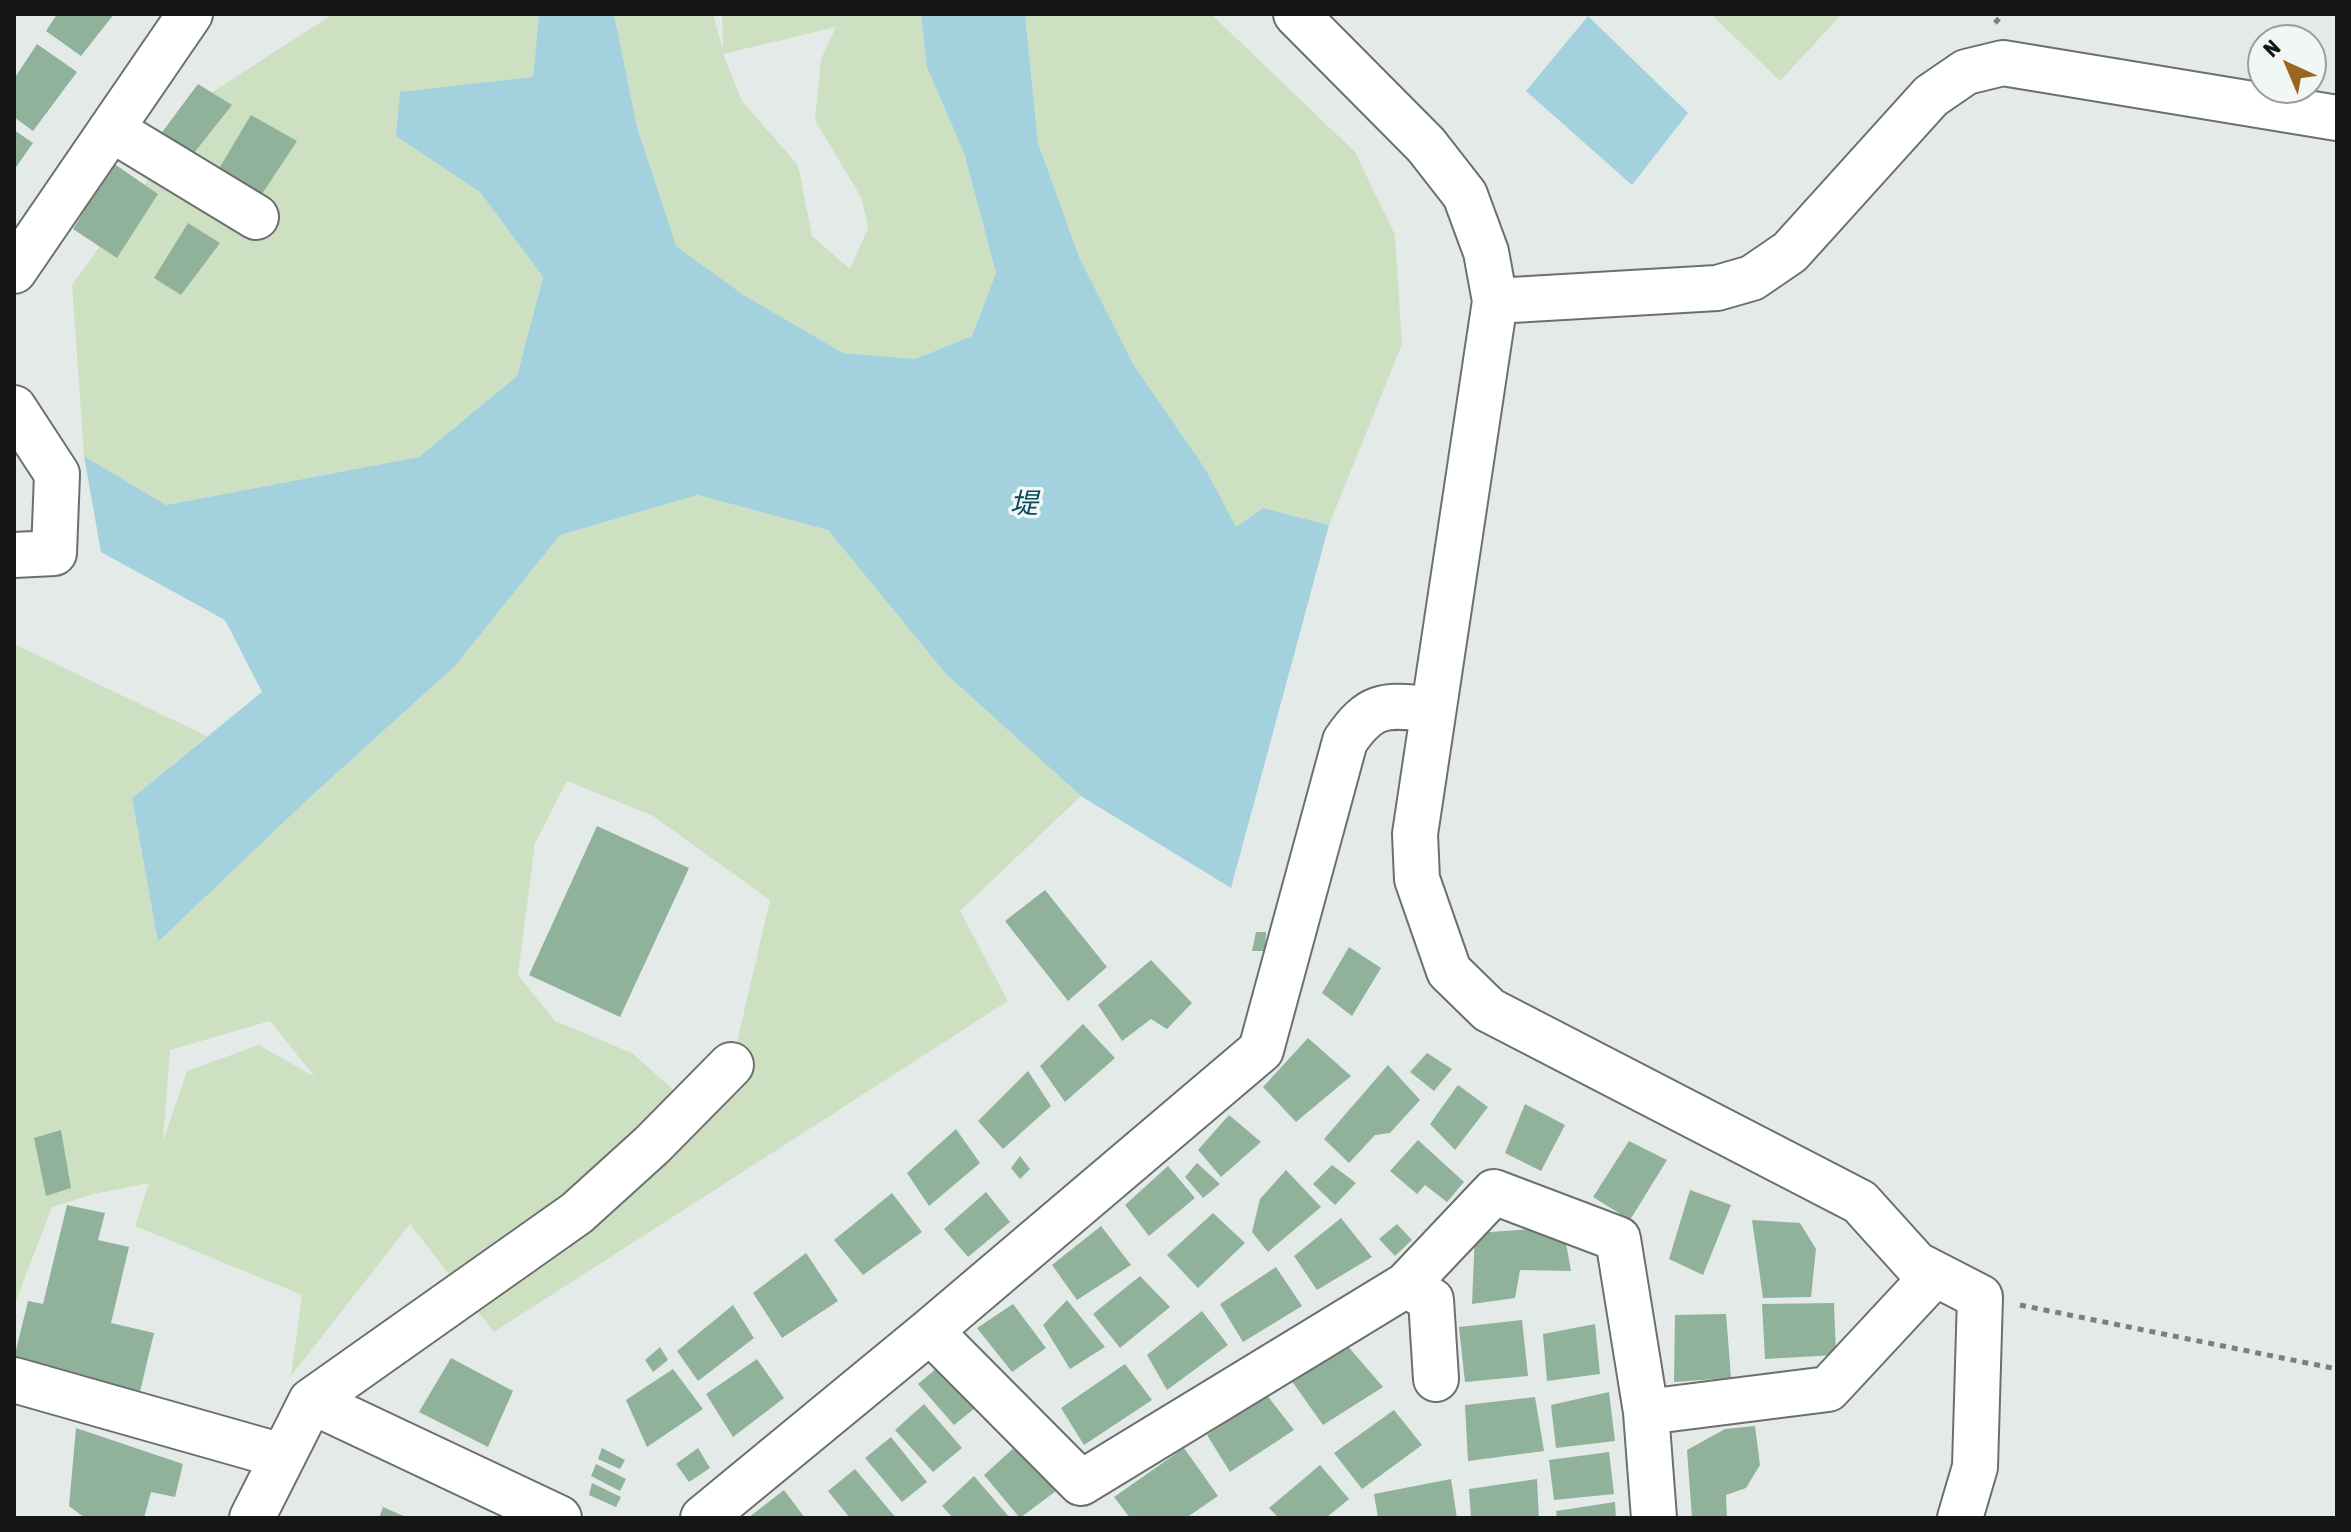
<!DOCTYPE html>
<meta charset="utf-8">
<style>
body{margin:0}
#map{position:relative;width:2351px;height:1532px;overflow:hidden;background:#e4eae8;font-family:"Asap Condensed",sans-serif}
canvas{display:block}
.frame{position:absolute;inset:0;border:16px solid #151716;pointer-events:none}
.north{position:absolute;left:2247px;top:24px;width:80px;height:80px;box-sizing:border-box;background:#f1f7f5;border:2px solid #999d9c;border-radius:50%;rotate:316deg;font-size:22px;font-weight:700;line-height:32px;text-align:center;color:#151716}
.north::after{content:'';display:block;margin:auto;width:28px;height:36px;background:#9b661e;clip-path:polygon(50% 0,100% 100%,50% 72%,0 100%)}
</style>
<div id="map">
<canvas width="2351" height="1532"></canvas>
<div class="frame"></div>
<div class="north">N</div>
</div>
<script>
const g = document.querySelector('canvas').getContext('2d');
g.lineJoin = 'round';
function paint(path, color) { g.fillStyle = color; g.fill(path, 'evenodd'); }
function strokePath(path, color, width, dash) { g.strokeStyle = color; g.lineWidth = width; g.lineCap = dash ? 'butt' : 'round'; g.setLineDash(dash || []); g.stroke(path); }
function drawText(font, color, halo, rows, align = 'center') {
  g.font = font + ' "Asap Condensed","Noto Sans JP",sans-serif'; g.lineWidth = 7; g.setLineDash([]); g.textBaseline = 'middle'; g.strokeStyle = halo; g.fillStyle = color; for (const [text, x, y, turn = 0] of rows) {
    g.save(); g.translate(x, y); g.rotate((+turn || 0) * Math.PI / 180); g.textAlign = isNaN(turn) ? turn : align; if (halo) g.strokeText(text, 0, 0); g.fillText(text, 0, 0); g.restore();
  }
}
paint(new Path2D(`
 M333 14H539L533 77 396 136 480 192 543 277 517 376 419 457 166 505 84 456 72 285 211 93Z
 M614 14H713L723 50 722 14H921L927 67 964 153 996 273 972 336 915 359 843 353 742 294 675 246 637 127ZM836 27 821 59 815 120 862 199 868 228 850 269 812 236 798 165 742 101 723 54Z
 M1025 14H1211L1355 152 1395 235 1402 344 1329 525 1263 508 1236 528 1206 470 1133 364 1079 257 1038 143Z
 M1711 14H1842L1780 81Z
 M698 495 828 530 946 674 1081 796 960 911 1008 1001 494 1332 410 1224 291 1376 302 1295 135 1226 149 1183 94 1194 52 1207 14 1306V644L207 736 132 798 158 942 307 800 456 665 560 535ZM567 781 653 816 770 900 737 1042 676 1092 632 1053 555 1021 518 975 535 843ZM270 1021 315 1077 259 1045 187 1071 163 1141 170 1050Z`), '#cde0c2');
paint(new Path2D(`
 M539 14H614L637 127 676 246 742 294 843 353 915 359 972 336 996 273 964 153 927 67 921 14H1025L1038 143 1079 257 1133 364 1206 470 1236 527 1263 508 1329 525 1231 888 1081 796 946 674 828 530 698 495 560 535 456 665 307 800 158 942 132 798 262 692 225 620 101 552 84 456 166 505 419 457 517 376 543 277 480 192 396 136 400 92 533 77Z
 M1588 16 1688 113 1632 185 1526 91Z`), '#a3d1de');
paint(new Path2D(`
 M57 14H114L81 56 46 31Z
 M37 44 77 72 33 131 14 117V79Z
 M198 84 232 105 186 163 154 143Z
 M251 115 297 141 260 197 217 172Z
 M14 130 33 143 14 170Z
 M113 163 158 194 117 258 73 229Z
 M188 223 220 243 181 295 154 278Z
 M597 826 689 868 620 1017 529 975Z
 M1045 890 1107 967 1068 1001 1005 921Z
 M1256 932H1266L1265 951H1252Z
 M1349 947 1381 968 1352 1016 1322 993Z
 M1151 960 1192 1003 1167 1029 1151 1019 1122 1041 1098 1005Z
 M1083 1024 1115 1058 1065 1102 1040 1066Z
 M1308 1038 1351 1076 1296 1122 1263 1087Z
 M1427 1053 1452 1069 1434 1091 1410 1072Z
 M1388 1065 1420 1100 1390 1133 1375 1135 1349 1163 1324 1139Z
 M1028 1071 1051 1106 1003 1149 978 1121Z
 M1458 1085 1488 1107 1455 1150 1430 1124Z
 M1525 1104 1565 1125 1541 1171 1505 1153Z
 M1229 1115 1261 1142 1221 1177 1198 1150Z
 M956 1129 980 1163 929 1206 907 1173Z
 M61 1130 71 1188 46 1196 34 1138Z
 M1418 1140 1464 1182 1447 1202 1425 1185 1417 1194 1390 1171Z
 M1629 1141 1667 1160 1630 1220 1593 1197Z
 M1020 1156 1030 1169 1020 1179 1011 1168Z
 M1197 1163 1220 1184 1203 1198 1185 1177Z
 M1332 1165 1356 1183 1335 1205 1313 1184Z
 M1168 1166 1195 1198 1149 1236 1125 1205Z
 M1286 1170 1321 1207 1268 1252 1252 1232 1260 1199Z
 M1690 1190 1731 1205 1703 1275 1669 1259Z
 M986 1192 1010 1222 968 1257 944 1229Z
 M892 1193 922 1232 863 1275 834 1240Z
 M67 1205 105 1213 98 1240 129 1247 111 1323 154 1333 138 1400 14 1371V1358L28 1301 43 1304Z
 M1213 1213 1245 1243 1198 1288 1167 1255Z
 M1341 1218 1372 1257 1317 1290 1294 1256Z
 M1752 1220 1800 1223 1816 1249 1811 1297 1763 1298Z
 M1397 1224 1412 1240 1395 1256 1379 1239Z
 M1101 1226 1131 1265 1077 1300 1052 1265Z
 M1563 1227 1571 1271 1520 1270 1515 1298 1472 1304 1475 1233Z
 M806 1253 838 1301 782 1338 753 1293Z
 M1276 1267 1302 1306 1243 1342 1220 1304Z
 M1140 1276 1170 1307 1120 1348 1093 1314Z
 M1067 1300 1105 1347 1070 1369 1043 1325Z
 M1834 1303 1836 1355 1765 1359 1762 1304Z
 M1013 1304 1046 1348 1012 1372 977 1328Z
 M733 1305 754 1338 698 1381 677 1351Z
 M1202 1311 1228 1345 1167 1390 1147 1355Z
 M1726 1314 1731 1378 1674 1382 1675 1315Z
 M1522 1320 1528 1376 1465 1382 1459 1327Z
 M1595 1324 1600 1374 1547 1381 1543 1334Z
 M1346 1344 1383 1387 1323 1425 1291 1380Z
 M660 1347 668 1360 653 1372 645 1360Z
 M451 1358 513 1391 488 1447 419 1412Z
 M757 1359 784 1398 733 1437 706 1394Z
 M945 1361 980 1404 954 1425 918 1384Z
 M1125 1364 1152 1400 1084 1445 1061 1408Z
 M673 1369 703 1409 647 1447 626 1400Z
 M1609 1392 1615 1441 1556 1448 1551 1405Z
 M1266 1394 1294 1430 1230 1472 1207 1435Z
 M1535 1397 1544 1451 1468 1461 1465 1405Z
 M924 1404 962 1448 933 1472 895 1430Z
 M1394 1410 1422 1445 1362 1489 1334 1453Z
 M1755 1426 1760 1465 1746 1488 1726 1495 1727 1518H1692L1687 1450 1725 1429Z
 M76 1428 183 1464 175 1497 151 1492 144 1518H85L69 1506Z
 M891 1437 927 1482 902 1502 865 1458Z
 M1017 1445 1056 1491 1020 1518 984 1475Z
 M602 1448 625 1460 620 1469 598 1459Z
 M698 1448 710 1468 689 1482 676 1464Z
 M1184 1448 1218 1496 1186 1518H1130L1114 1497Z
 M1609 1452 1614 1494 1554 1500 1549 1460Z
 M596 1464 626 1479 620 1491 591 1476Z
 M1320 1465 1349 1499 1326 1518H1279L1269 1508Z
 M855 1469 896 1518H850L828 1491Z
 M974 1476 1010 1518H953L942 1506Z
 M1451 1479 1457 1518H1378L1374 1494Z
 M1537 1479 1539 1518H1471L1469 1489Z
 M592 1483 621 1497 616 1507 589 1495Z
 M784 1490 805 1518H748Z
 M1615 1502 1616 1518H1557L1556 1511Z
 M383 1507 408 1518H379Z`), '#90b29a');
const minor = new Path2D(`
 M1296 14 1426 145 1465 195 1486 252 1495 301 1415 834 1417 879 1449 971 1489 1010 1860 1202 1916 1264 1980 1297 1975 1467 1960 1518
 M111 129 256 217
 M14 271 190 14
 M1495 301 1717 288 1752 278 1790 252 1931 96 1966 72 2003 63 2337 118
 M14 408 57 474 54 553 14 555
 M1406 1285 1431 1300 1436 1379
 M930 1331 1081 1483 1406 1285 1494 1192 1618 1239 1646 1412
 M14 1380 282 1456
 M311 1401 577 1213 652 1145 731 1065
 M252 1518 311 1401 559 1518
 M703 1518 930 1331 1261 1050 1345 741C1373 700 1387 706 1433 709
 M1654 1518 1646 1412 1828 1389 1935 1274`);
strokePath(minor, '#6b706f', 48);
strokePath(new Path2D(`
 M1995 23 2003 14
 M2020 1305 2337 1369`), '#7b7f7d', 5, [6, 6]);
strokePath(minor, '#fff', 44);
drawText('italic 28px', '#084a59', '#f1f7f5', [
 ["堤",1024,504]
]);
</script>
